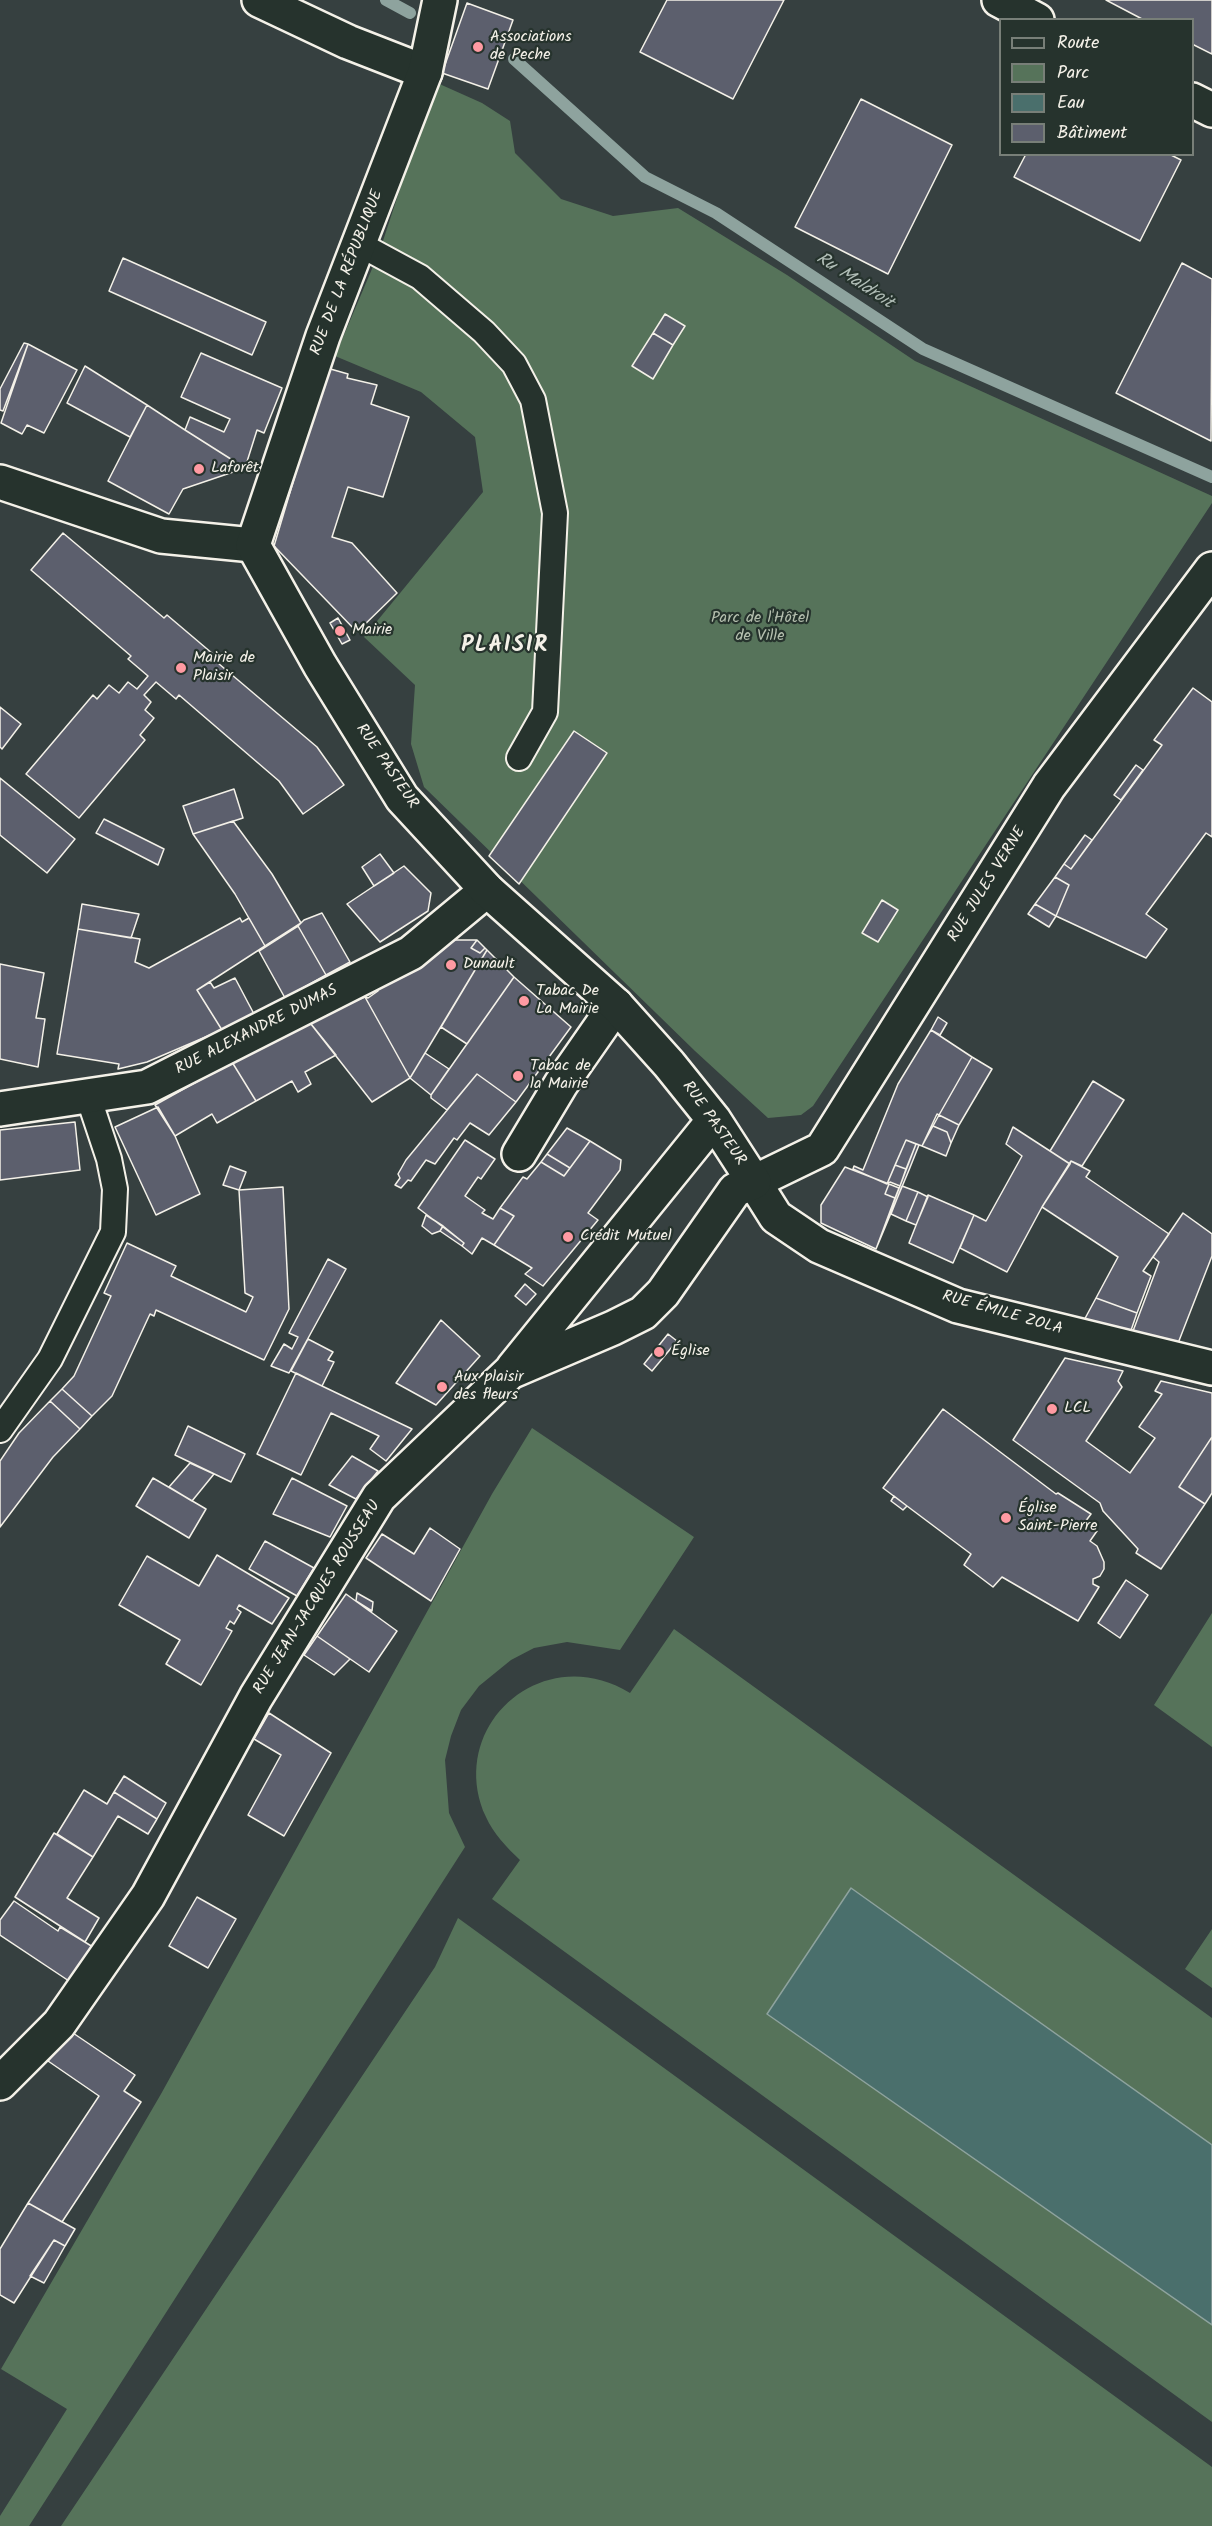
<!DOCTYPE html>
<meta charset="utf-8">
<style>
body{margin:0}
#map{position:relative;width:1212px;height:2526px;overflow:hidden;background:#364040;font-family:Kalam,sans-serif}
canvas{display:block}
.legend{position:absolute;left:999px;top:18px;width:195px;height:138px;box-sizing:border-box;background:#26332d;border:2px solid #787f78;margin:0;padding:8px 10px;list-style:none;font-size:18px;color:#f4f1e8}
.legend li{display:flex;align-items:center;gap:12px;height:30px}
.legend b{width:30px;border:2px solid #787f78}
</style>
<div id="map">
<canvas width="1212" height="2526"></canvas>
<ul class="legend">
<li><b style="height:8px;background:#26332d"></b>Route</li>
<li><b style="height:16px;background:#56735a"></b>Parc</li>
<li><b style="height:16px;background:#4a6f6c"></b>Eau</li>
<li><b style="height:16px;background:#5c5f6d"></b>Bâtiment</li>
</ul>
</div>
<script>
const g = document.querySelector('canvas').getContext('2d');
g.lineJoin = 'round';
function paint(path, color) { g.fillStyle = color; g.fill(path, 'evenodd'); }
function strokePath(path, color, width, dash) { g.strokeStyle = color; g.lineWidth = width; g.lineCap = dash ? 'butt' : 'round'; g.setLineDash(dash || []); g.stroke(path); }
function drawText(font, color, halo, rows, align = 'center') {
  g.font = font + ' Kalam,sans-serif'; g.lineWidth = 4.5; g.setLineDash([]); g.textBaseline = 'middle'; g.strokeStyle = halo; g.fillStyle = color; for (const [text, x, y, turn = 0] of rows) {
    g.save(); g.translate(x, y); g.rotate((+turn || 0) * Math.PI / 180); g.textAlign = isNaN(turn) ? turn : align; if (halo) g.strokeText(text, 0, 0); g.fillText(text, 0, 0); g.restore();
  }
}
paint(new Path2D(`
 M435 82 482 103 510 121 515 153 561 199 613 216 678 208 787 275 915 361 1212 496V503L813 1106 801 1115 768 1118 695 1051 424 787 411 744 415 685 364 637 483 492 475 437 421 392 335 356 380 250Z
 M532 1428 694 1537 620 1650 567 1642 534 1648 511 1660 479 1686 461 1710 451 1736 445 1760 449 1813 465 1847 29 2526H0V2516L67 2409 1 2369 161 2094 492 1494Z
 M1212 1613V1747L1154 1705Z
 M674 1629 1212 2018V2422L492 1899 520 1860C507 1848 493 1833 486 1817 445 1727 542 1639 630 1693Z
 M458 1918 1212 2467V2526H61L435 1967Z
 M1212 1929V1988L1185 1969Z`), '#56735a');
const water = new Path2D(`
 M851 1888 1212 2145V2325L767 2014Z`);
paint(water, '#4a6f6c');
strokePath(water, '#8ea39e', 1.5);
strokePath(new Path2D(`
 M386 0 410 13
 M514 59 645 177 716 213 923 349 1212 477`), '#8ea39e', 12);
const building = new Path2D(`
 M667 0H784L733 99 640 52Z
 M1106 0H1212V54L1192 44V20H1144Z
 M467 3 513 20 488 89 442 73Z
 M861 99 952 145 888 274 795 227Z
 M1026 154H1169L1181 160 1140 241 1014 177Z
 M123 258 266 322 252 355 109 291Z
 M1182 263 1212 279 1211 441 1116 393Z
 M665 314 685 326 673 345 653 333Z
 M653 333 673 345 653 379 632 366Z
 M24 343 28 344 3 411 0 410V389Z
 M28 344 77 370 44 433 27 425 22 434 1 423Z
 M201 353 282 388 264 433 257 430 245 468 185 430 190 417 224 432 230 419 181 397Z
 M85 366 147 405 130 437 67 403Z
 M327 368 348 374 347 378 377 385 371 404 409 417 383 497 348 487 332 537 352 543 397 593 357 632 274 546Z
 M147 405 185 430 245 468 183 489 169 514 108 481Z
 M63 533 164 618 167 615 213 654 212 658 317 747 344 785 303 814 279 781 179 695 176 699 156 682 144 695 151 702 145 710 154 718 140 735 145 740 79 818 26 774 93 695 97 699 109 685 119 693 128 682 137 689 148 676 128 659 131 656 31 570Z
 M338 618 350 640 342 644 330 623Z
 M1193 688 1212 702V837L1206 833 1146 914 1167 929 1146 958 1056 916 1069 885 1055 877 1064 864 1071 869 1162 745 1154 740Z
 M0 707 21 724 2 749 0 747Z
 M574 731 607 753 519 884 489 856Z
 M1136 765 1143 770 1121 800 1114 795Z
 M0 778 75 839 47 873 0 835Z
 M234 789 243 818 193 834 183 806Z
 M104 819 164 849 158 865 96 833Z
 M233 821 272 874 301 923 265 946 235 894 193 834Z
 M1085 835 1092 840 1071 869 1064 864Z
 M380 854 394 873 374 886 362 867Z
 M404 866 431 893 428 911 380 942 347 904Z
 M1055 877 1069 885 1056 916 1035 904Z
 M882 900 898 910 878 942 862 933Z
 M82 904 139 914 131 938 78 929Z
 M1035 904 1056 916 1049 927 1028 914Z
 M322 913 350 962 326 975 298 926 304 920Z
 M240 918 242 922 249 918 265 946 197 990 222 1030 147 1062 118 1069 119 1064 57 1054 78 929 140 939 135 962 149 968Z
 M298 926 326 975 285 998 259 951Z
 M450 940H477L471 948 480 953 485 948 487 950 410 1078 365 997 368 998 378 991 377 988Z
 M477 940 485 948 480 953 471 948Z
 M487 950 514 977 467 1044 441 1027Z
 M0 964 44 973 36 1018 45 1019 38 1067 0 1059Z
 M514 977 571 1027 516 1102 477 1074 447 1110 431 1098V1095Z
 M235 978 254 1014 222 1030 197 990 210 982 214 988Z
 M365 997 410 1078 372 1102 307 1019Z
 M938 1017 947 1023 940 1035 931 1030Z
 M307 1019 336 1055 305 1072 311 1084 298 1092 292 1081 256 1101 232 1062Z
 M931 1030 972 1057 939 1115 937 1114 922 1146 906 1140 887 1184 853 1169 854 1166 863 1170 898 1084Z
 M425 1053 449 1069 431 1095 410 1078Z
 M972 1057 992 1069 959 1125 939 1115Z
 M232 1062 256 1101 217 1123 212 1114 175 1136 155 1105Z
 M477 1074 516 1102 489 1135 470 1123 457 1140 454 1138 435 1164 426 1160 411 1181 408 1180 401 1188 395 1185 400 1178 398 1174 406 1160Z
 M1093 1081 1124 1100 1082 1166 1071 1161 1070 1164 1050 1151Z
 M158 1107 175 1136 200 1194 156 1215 115 1127Z
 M939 1115 959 1125 951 1143 947 1132 933 1126Z
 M75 1122 80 1170 0 1180V1130Z
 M933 1126 947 1132 951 1143 946 1156 922 1146Z
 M1013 1127 1070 1164 1042 1207 1007 1272 960 1248 974 1215 986 1221 1022 1156 1006 1144Z
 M567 1128 590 1141 570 1168 547 1154Z
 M465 1140 495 1159 481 1179 478 1177 465 1196 485 1210 482 1213 493 1219 500 1208 514 1216 494 1245 482 1238 472 1254 462 1246 464 1243 418 1208Z
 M906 1140 916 1144 906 1169 895 1165Z
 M590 1141 621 1160 620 1170 588 1213 598 1220 543 1286 525 1274 532 1268 494 1245 514 1216 500 1208 523 1177 527 1179 541 1162 564 1176Z
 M916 1144 919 1145 909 1170 876 1249Z
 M547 1154 570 1168 564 1176 541 1162Z
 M1071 1161 1090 1171 1086 1177 1169 1234 1143 1271 1151 1276 1137 1313 1096 1298 1118 1257 1042 1207Z
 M895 1165 906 1169 900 1186 890 1182 887 1184Z
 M230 1166 246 1172 239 1190 223 1185Z
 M845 1167 889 1184 885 1194 895 1198 876 1249 821 1223V1205Z
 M889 1184 899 1188 895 1198 885 1194Z
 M902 1186 918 1192 906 1221 891 1214Z
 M283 1187 289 1309 264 1360 156 1310 154 1316 150 1314 112 1396 92 1416 62 1389 74 1376 111 1296 104 1293 127 1243 176 1266 171 1276 246 1312 253 1297 245 1293 239 1190Z
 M918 1192 928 1197 916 1225 906 1221Z
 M928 1195 974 1215 953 1263 909 1243Z
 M1183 1213 1212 1234V1256L1175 1351 1130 1339 1159 1262 1153 1257Z
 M426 1215 443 1226 440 1231 432 1234 422 1226Z
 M443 1226 464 1243 462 1246 440 1231Z
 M328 1259 346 1269 289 1373 271 1366 284 1344 292 1349 298 1337 289 1333Z
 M525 1284 536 1294 526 1305 515 1296Z
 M1096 1298 1137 1313 1128 1339 1082 1324Z
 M441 1320 480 1356 436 1405 396 1383Z
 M668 1334 677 1341 652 1371 644 1364Z
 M308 1339 333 1352 328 1360 334 1362 322 1386 291 1371Z
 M1065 1358 1123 1371 1118 1381 1122 1387 1086 1441 1130 1473 1155 1438 1139 1427 1162 1394 1155 1391 1161 1381 1212 1393V1437L1179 1487 1205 1504 1161 1569 1136 1553 1138 1549 1103 1511 1100 1503 1013 1440Z
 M296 1373 322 1386 412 1429 386 1461 370 1449 379 1436 331 1413 301 1475 257 1454Z
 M62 1389 92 1416 80 1429 50 1401Z
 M50 1401 80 1429 53 1457 0 1527V1461L19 1433Z
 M943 1409 1056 1494 1058 1493 1091 1514 1085 1522 1097 1531 1090 1541 1097 1546 1104 1562V1569L1100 1576 1093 1579V1584L1099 1587 1078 1621 1002 1577 993 1587 964 1565 971 1554 883 1488Z
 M188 1426 245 1454 231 1482 175 1455Z
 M1212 1437V1493L1205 1504 1179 1487Z
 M352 1456 378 1471 356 1499 329 1485Z
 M190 1463 214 1474 192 1501 169 1487Z
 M153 1478 206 1509 189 1538 136 1506Z
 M292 1478 347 1506 330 1537 273 1514Z
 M894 1496 907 1506 903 1510 891 1501Z
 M430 1528 460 1549 431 1601 366 1558 382 1534 414 1554Z
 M265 1541 314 1568 297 1596 249 1569Z
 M217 1555 289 1598 272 1624 239 1605 237 1609 241 1612 234 1624 230 1621 226 1628 232 1631 201 1685 166 1664 180 1640 119 1605 147 1556 199 1586Z
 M1126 1580 1148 1595 1120 1638 1098 1623Z
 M357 1593 373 1602 372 1611 356 1601Z
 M346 1594 397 1631 369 1672 317 1636Z
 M317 1636 350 1659 334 1675 304 1655Z
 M269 1713 331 1753 284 1836 248 1815 281 1755 254 1739Z
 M124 1776 166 1803 157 1819 114 1792Z
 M84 1790 107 1804 114 1792 157 1819 148 1834 118 1816 93 1857 57 1834Z
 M54 1833 93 1857 67 1898 99 1918 85 1942 15 1897Z
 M197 1897 236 1919 208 1968 169 1946Z
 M14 1901 58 1931 60 1927 93 1947 69 1981 0 1935V1920Z
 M73 2033 135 2075 124 2091 141 2102 62 2222 28 2203 99 2096 48 2061Z
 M28 2203 75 2229 65 2246 54 2240 14 2303 0 2295V2249Z
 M54 2240 65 2246 44 2283 30 2276Z`);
paint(building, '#5c5f6d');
strokePath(building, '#f4f1e8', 1.5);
const lane = new Path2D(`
 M359 244 420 277 484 332 514 364 533 400 555 513 545 712 519 758
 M0 1430 50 1359 113 1232 115 1189 109 1159 88 1096`);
const street = new Path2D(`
 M259 0 348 42 425 72
 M999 0 1037 20
 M1192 100 1212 110
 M0 482 161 536 253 545
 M1212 569 1049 786 822 1149 754 1182 776 1217 819 1246 958 1306 1212 1368
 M0 1109 147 1087 411 953 487 890
 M519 1154 561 1084 616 1005`);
const secondary = new Path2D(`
 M513 1368 714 1120
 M0 2083 59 2024 148 1896 256 1697 379 1497 510 1372 613 1328 643 1313 663 1293 735 1190 754 1182 714 1120 669 1064 616 1005 487 890 402 798 320 665 253 545 323 336 425 72 440 0`);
strokePath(lane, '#f4f1e8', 28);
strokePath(street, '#f4f1e8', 38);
strokePath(secondary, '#f4f1e8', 38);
strokePath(lane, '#26332d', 24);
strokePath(street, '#26332d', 33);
strokePath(secondary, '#26332d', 33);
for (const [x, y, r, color] of [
 [478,47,6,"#ff9aa2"],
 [199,469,6,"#ff9aa2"],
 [340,631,6,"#ff9aa2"],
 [181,668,6,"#ff9aa2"],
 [451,965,6,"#ff9aa2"],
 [524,1001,6,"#ff9aa2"],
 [518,1076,6,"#ff9aa2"],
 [568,1237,6,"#ff9aa2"],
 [659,1352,6,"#ff9aa2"],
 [442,1387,6,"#ff9aa2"],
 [1052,1409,6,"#ff9aa2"],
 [1006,1518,6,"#ff9aa2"]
]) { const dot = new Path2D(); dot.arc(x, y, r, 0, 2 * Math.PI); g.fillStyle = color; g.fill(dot); strokePath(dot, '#26332d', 2); }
drawText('16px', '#f4f1e8', '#26332d', [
 ["Associations",490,38],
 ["de Peche",490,56],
 ["Laforêt",211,469],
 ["Mairie",352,631],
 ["Mairie de",193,659],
 ["Plaisir",193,677],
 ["Dunault",463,965],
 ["Tabac De",536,992],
 ["La Mairie",536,1010],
 ["Tabac de",530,1067],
 ["la Mairie",530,1085],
 ["Crédit Mutuel",580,1237],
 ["Église",671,1352],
 ["Aux plaisir",454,1378],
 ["des fleurs",454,1396],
 ["LCL",1064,1409],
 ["Église",1018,1509],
 ["Saint-Pierre",1018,1527]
], 'left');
drawText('16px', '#f4f1e8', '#26332d', [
 ["RUE DE LA RÉPUBLIQUE",348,273,-69],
 ["RUE PASTEUR",386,767,56],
 ["RUE JULES VERNE",988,885,-58],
 ["RUE ALEXANDRE DUMAS",257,1031,-27],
 ["RUE PASTEUR",713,1124,55],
 ["RUE ÉMILE ZOLA",1002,1314,16],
 ["RUE JEAN-JACQUES ROUSSEAU",318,1598,-58]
]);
drawText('16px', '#b5bfaf', '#26332d', [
 ["Parc de l'Hôtel",760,619],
 ["de Ville",760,637]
]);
drawText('italic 18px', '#b0bdb6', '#26332d', [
 ["Ru Maldroit",854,282,33]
]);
g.letterSpacing = '1.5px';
drawText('bold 22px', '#f4f1e8', '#26332d', [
 ["PLAISIR",505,647]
]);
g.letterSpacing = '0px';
</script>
